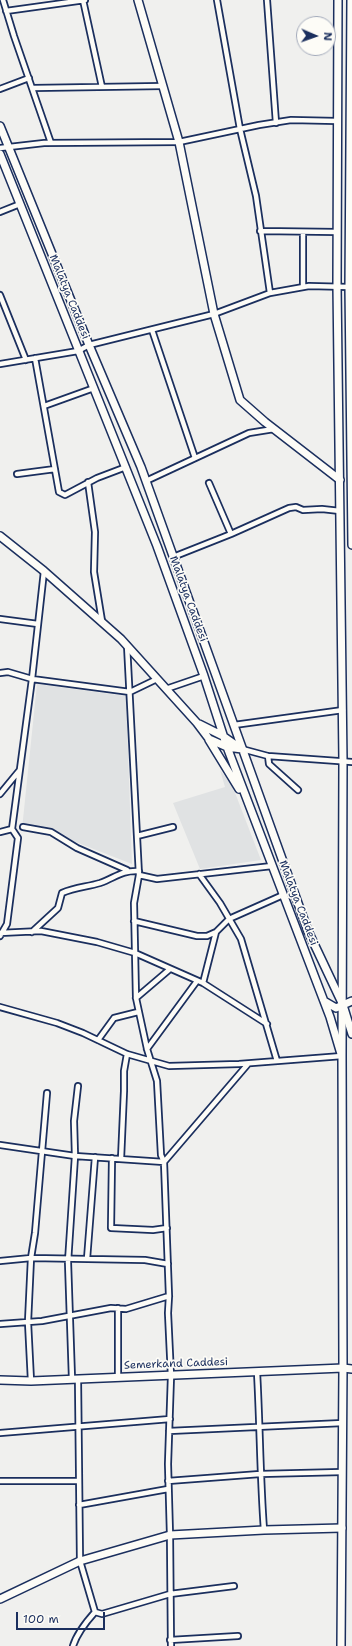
<!DOCTYPE html>
<style>
body{margin:0}
#map{position:relative;width:352px;height:1646px;overflow:hidden;background:#f0f0ee;font-family:"Shantell Sans",sans-serif}
canvas{display:block}
.north{position:absolute;left:296px;top:16px;width:40px;height:40px;box-sizing:border-box;background:#fdfcf7;border:1px solid #a3aaba;border-radius:50%;rotate:92deg;font-size:11px;font-weight:700;line-height:16px;text-align:center;color:#1b2f5e}
.north::after{content:'';display:block;margin:auto;width:14px;height:18px;background:#1b2f5e;clip-path:polygon(50% 0,100% 100%,50% 72%,0 100%)}
.scale{position:absolute;left:16px;top:1612px;width:89px;height:18px;box-sizing:border-box;border:2px solid #1b2f5e;border-top:0;padding-left:5px;font-size:12px;line-height:14px;white-space:nowrap;color:#1b2f5e;-webkit-text-stroke:3px #fdfcf7;paint-order:stroke}
</style>
<div id="map">
<canvas width="352" height="1646"></canvas>
<div class="north">N</div>
<div class="scale">100 m</div>
</div>
<script>
const g = document.querySelector('canvas').getContext('2d');
g.lineJoin = 'round';
function paint(path, color) { g.fillStyle = color; g.fill(path, 'evenodd'); }
function strokePath(path, color, width, dash) { g.strokeStyle = color; g.lineWidth = width; g.lineCap = dash ? 'butt' : 'round'; g.setLineDash(dash || []); g.stroke(path); }
function drawText(font, color, halo, rows, align = 'center') {
  g.font = font + ' "Shantell Sans",sans-serif'; g.lineWidth = 3.5; g.setLineDash([]); g.textBaseline = 'middle'; g.strokeStyle = halo; g.fillStyle = color; for (const [text, x, y, turn = 0] of rows) {
    g.save(); g.translate(x, y); g.rotate((+turn || 0) * Math.PI / 180); g.textAlign = isNaN(turn) ? turn : align; if (halo) g.strokeText(text, 0, 0); g.fillText(text, 0, 0); g.restore();
  }
}
paint(new Path2D(`
 M37 684 126 696 132 864 68 839 22 829Z
 M220 770 232 785 261 860 200 869 173 803 225 787Z`), '#e0e2e3');
const street = new Path2D(`
 M3 0 14 36 51 143
 M83 0 102 87
 M217 0 240 129 256 196 270 293
 M267 0 276 123
 M6 11 85 0
 M33 88 163 86
 M0 89 29 78
 M0 148 44 143 179 142 259 125 291 120 337 121
 M0 212 20 204
 M260 231 337 232
 M303 232V287
 M0 295 26 360
 M152 330 195 458
 M35 358 59 492 65 495 97 478 126 467
 M0 364 78 351 89 345 214 314 270 293 309 286 349 287
 M44 406 94 388
 M17 474 55 469
 M146 481 249 433 274 429
 M88 482 95 532 94 572 102 621
 M209 483 231 534
 M173 557 231 534 289 508 296 507 303 510 322 509 340 511
 M0 619 38 624
 M127 645 139 875 134 903 136 998 147 1049 157 1081 161 1155 164 1162 169 1296 168 1313 171 1376 168 1464 170 1535 171 1646
 M0 673 8 672 32 679 130 692 157 679
 M166 689 204 676
 M234 725 343 710
 M242 749 268 756 352 762
 M268 756 269 764 298 790
 M0 794 19 771
 M23 827 51 832 77 848 127 870
 M0 832 12 829
 M137 836 173 827
 M199 874 220 903 241 939 277 1061
 M139 875 157 879 272 866
 M134 921 197 936H207L216 932 229 919 283 895
 M32 932 58 908 62 893C75 887 87 887 100 883 115 878 121 870 139 871
 M0 933 41 931 97 942 135 953 203 983 267 1024
 M0 936 7 924 18 838 12 829 32 679 44 571
 M203 983 216 932
 M136 998 170 969
 M0 1007 57 1023 83 1033 127 1054 169 1066 239 1064 342 1056
 M98 1040 114 1018 138 1012
 M147 1049 197 981
 M0 1145 75 1156 164 1162 248 1064
 M112 1158 111 1228 153 1230 167 1228
 M121 1159 124 1091V1071L127 1054
 M87 1259 95 1157
 M0 1261 31 1258 145 1260 168 1264
 M118 1308V1378
 M0 1324 42 1321 111 1308 126 1309 169 1296
 M257 1372C260 1425 260 1477 264 1530
 M72 1379 68 1262 75 1156 74 1121 78 1086
 M78 1379 80 1561 95 1612 102 1614 170 1594 234 1586
 M31 1381 28 1322 31 1258 35 1233 47 1093
 M169 1431 343 1423
 M0 1433 170 1419
 M0 1481H79
 M168 1481 260 1474 342 1472
 M79 1505 168 1489
 M170 1640 238 1636
 M73 1646C77 1633 86 1622 95 1612`);
const secondary = new Path2D(`
 M138 0 179 142 214 314 240 400 265 422 340 480
 M0 126 89 345 141 467 308 931 343 1005 352 1034
 M0 154 157 546 204 676 227 747 330 1017 341 1054
 M0 536 44 571 121 639 197 723 209 739 227 747 242 749
 M199 724 223 736 240 748
 M209 740 239 789
 M324 1001 336 1008 352 1001
 M0 1380 31 1381 343 1368 352 1369
 M0 1599 80 1561 170 1535 264 1530 342 1528`);
const primary = new Path2D(`
 M338 0 337 286 343 761 342 1056 343 1368 341 1646
 M351 0 349 287 352 545`);
strokePath(street, '#1b2f5e', 8);
strokePath(secondary, '#1b2f5e', 10);
strokePath(primary, '#1b2f5e', 10);
strokePath(street, '#fdfcf7', 4.5);
strokePath(secondary, '#fdfcf7', 7);
strokePath(primary, '#fdfcf7', 7);
drawText('11px', '#1b2f5e', '#fdfcf7', [
 ["Malatya Caddesi",69,297,68],
 ["Malatya Caddesi",188,599,70],
 ["Malatya Caddesi",298,903,69],
 ["Semerkand Caddesi",176,1364,-2]
]);
</script>
